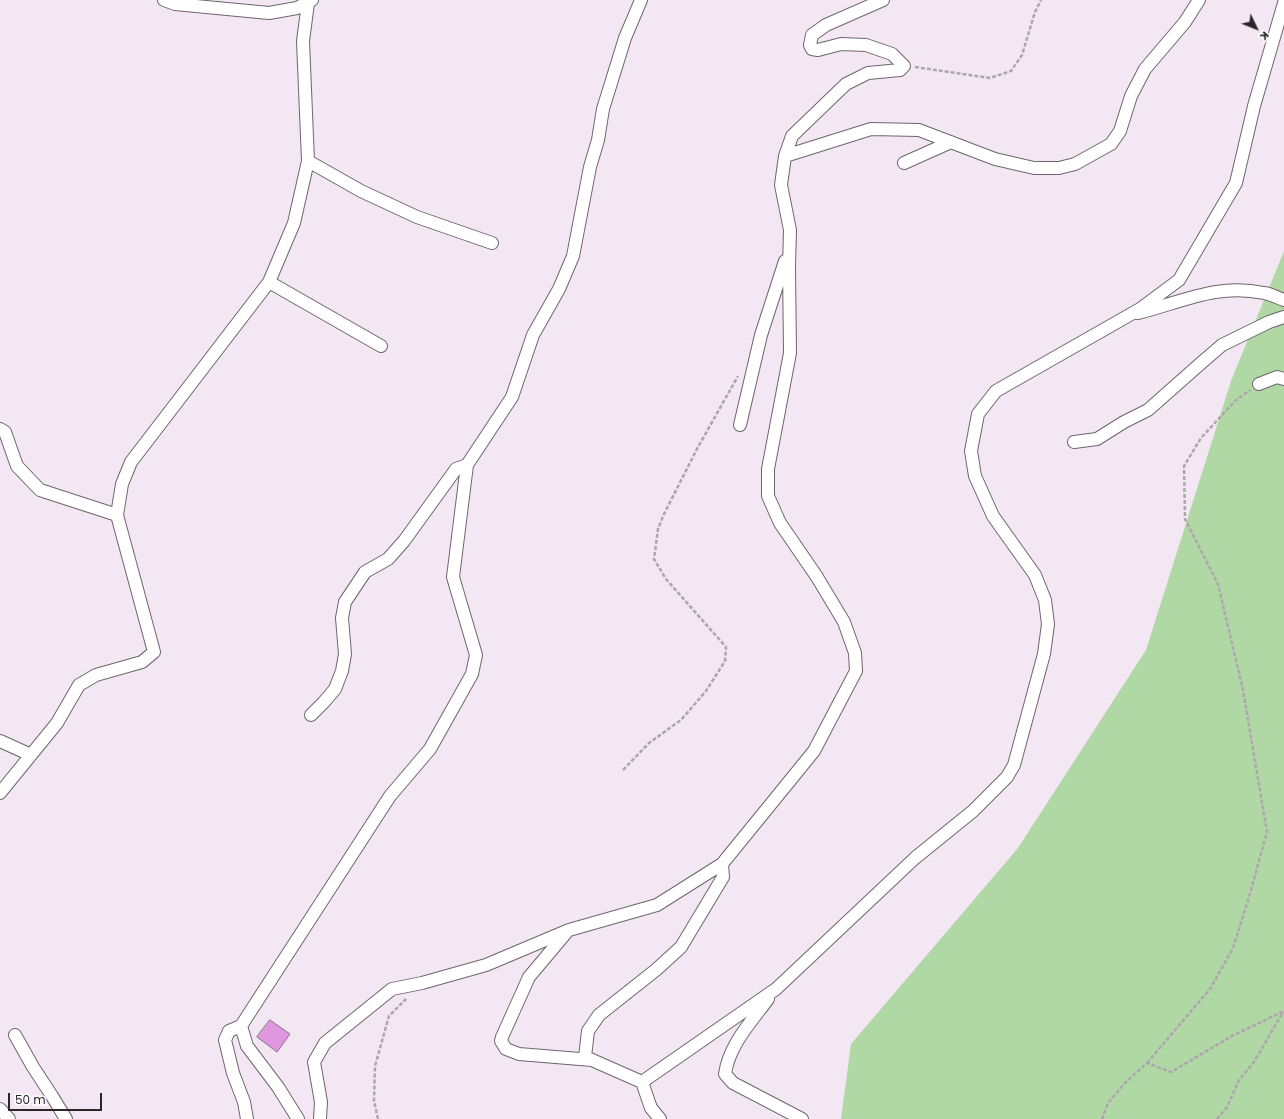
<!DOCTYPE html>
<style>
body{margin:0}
#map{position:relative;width:1284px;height:1119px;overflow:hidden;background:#f2e7f2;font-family:Poppins,sans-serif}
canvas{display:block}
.north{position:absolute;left:1236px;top:8px;width:40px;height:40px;-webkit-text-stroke:3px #fff;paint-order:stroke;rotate:133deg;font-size:11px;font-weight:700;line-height:16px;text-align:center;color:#292529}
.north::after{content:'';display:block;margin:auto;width:14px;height:18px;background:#292529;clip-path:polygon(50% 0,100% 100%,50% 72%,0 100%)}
.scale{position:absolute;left:8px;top:1093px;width:94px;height:18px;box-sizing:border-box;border:2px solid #292529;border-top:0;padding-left:5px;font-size:12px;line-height:14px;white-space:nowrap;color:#292529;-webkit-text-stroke:3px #fff;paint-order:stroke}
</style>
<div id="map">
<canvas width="1284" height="1119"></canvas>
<div class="north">K</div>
<div class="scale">50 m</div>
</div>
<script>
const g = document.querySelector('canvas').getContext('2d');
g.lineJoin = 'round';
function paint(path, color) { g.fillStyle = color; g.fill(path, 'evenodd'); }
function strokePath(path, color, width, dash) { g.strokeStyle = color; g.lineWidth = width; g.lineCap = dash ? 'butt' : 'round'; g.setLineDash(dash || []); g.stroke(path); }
paint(new Path2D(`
 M1284 251V1119H841L851 1044 1018 848 1146 650 1231 381Z`), '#b0d8a5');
const building = new Path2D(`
 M270 1020 290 1034 277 1052 257 1037Z`);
paint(building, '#e097e0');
strokePath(building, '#80767f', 1);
const minor = new Path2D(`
 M164 0 175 4 269 13 297 8 312 0
 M785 156 871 129 919 130 995 159 1034 168H1059L1075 164 1111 144 1120 131 1131 96 1145 69 1185 22 1199 0
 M308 161 361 191 417 217 492 243
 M904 163 951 142
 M269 282 381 346
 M1138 313C1182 302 1217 283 1264 293 1271 294 1278 298 1284 300
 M1259 384 1277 377 1284 379
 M740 425 761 335 785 261
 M0 429 5 432 17 466 40 490 117 515
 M1074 442 1097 439 1124 422 1148 410 1200 364 1222 345 1269 322 1284 317
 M311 715 324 702 335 689 342 671 345 654 342 618 345 602 365 572 388 559 404 541 456 469 467 465
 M0 741 31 755
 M0 793 57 723 79 685 96 675 142 662 154 652 117 515 122 484 131 462 269 282 294 223 308 161 303 41 308 3
 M566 933 529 977 502 1037 501 1041 506 1049 519 1054 592 1060 642 1082 651 1108 660 1119
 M768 999C751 1022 729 1045 725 1074L733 1083 802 1119
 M241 1026 247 1046 278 1087 298 1119
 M15 1035 33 1067 52 1096 66 1119
 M592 1060 585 1057 588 1031 599 1015 657 969 681 947 723 877 722 864
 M642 1082 776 989 915 858 973 811 1007 777 1014 765 1044 654 1048 624 1045 600 1035 575 993 516 975 476 971 451 978 414 996 391 1140 309 1179 280 1236 183 1254 106 1284 3
 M0 1109 9 1119
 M247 1119 244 1102 233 1073 225 1040 229 1031 241 1026 390 796 430 749 472 674 476 655 453 577 467 465 512 397 533 335 559 289 573 256 590 167 598 140 603 109 625 38 641 0
 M320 1119 321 1102 314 1062 325 1043 392 989 422 983 486 965 569 930 657 905 722 864 814 751 856 671 855 653 844 622 817 577 780 523 768 496V469L790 353 789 267 790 230 781 185 785 156 792 136 846 84 868 73 900 70 904 66 892 54 866 45 841 44 818 50 812 49 810 45 812 35 826 25 883 0`);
strokePath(minor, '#6e656e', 14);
strokePath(new Path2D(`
 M915 67 990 78 1011 71 1022 55 1035 12 1041 0
 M623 770 649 743 681 720 706 691 725 661 726 647 666 579 654 559 658 529 664 514 698 447 738 376
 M1147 1063 1210 989 1233 948 1249 897 1267 832 1243 690 1218 584 1185 519 1184 466 1201 438 1235 401 1250 390
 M378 1119 374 1101 375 1066 389 1016 406 999
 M1102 1119 1108 1103 1125 1083 1147 1063 1171 1072 1232 1036 1284 1011
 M1217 1119 1227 1107 1239 1080 1254 1062 1283 1012`), '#aea5ae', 2.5, [4, 2]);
strokePath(minor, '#fff', 12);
</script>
